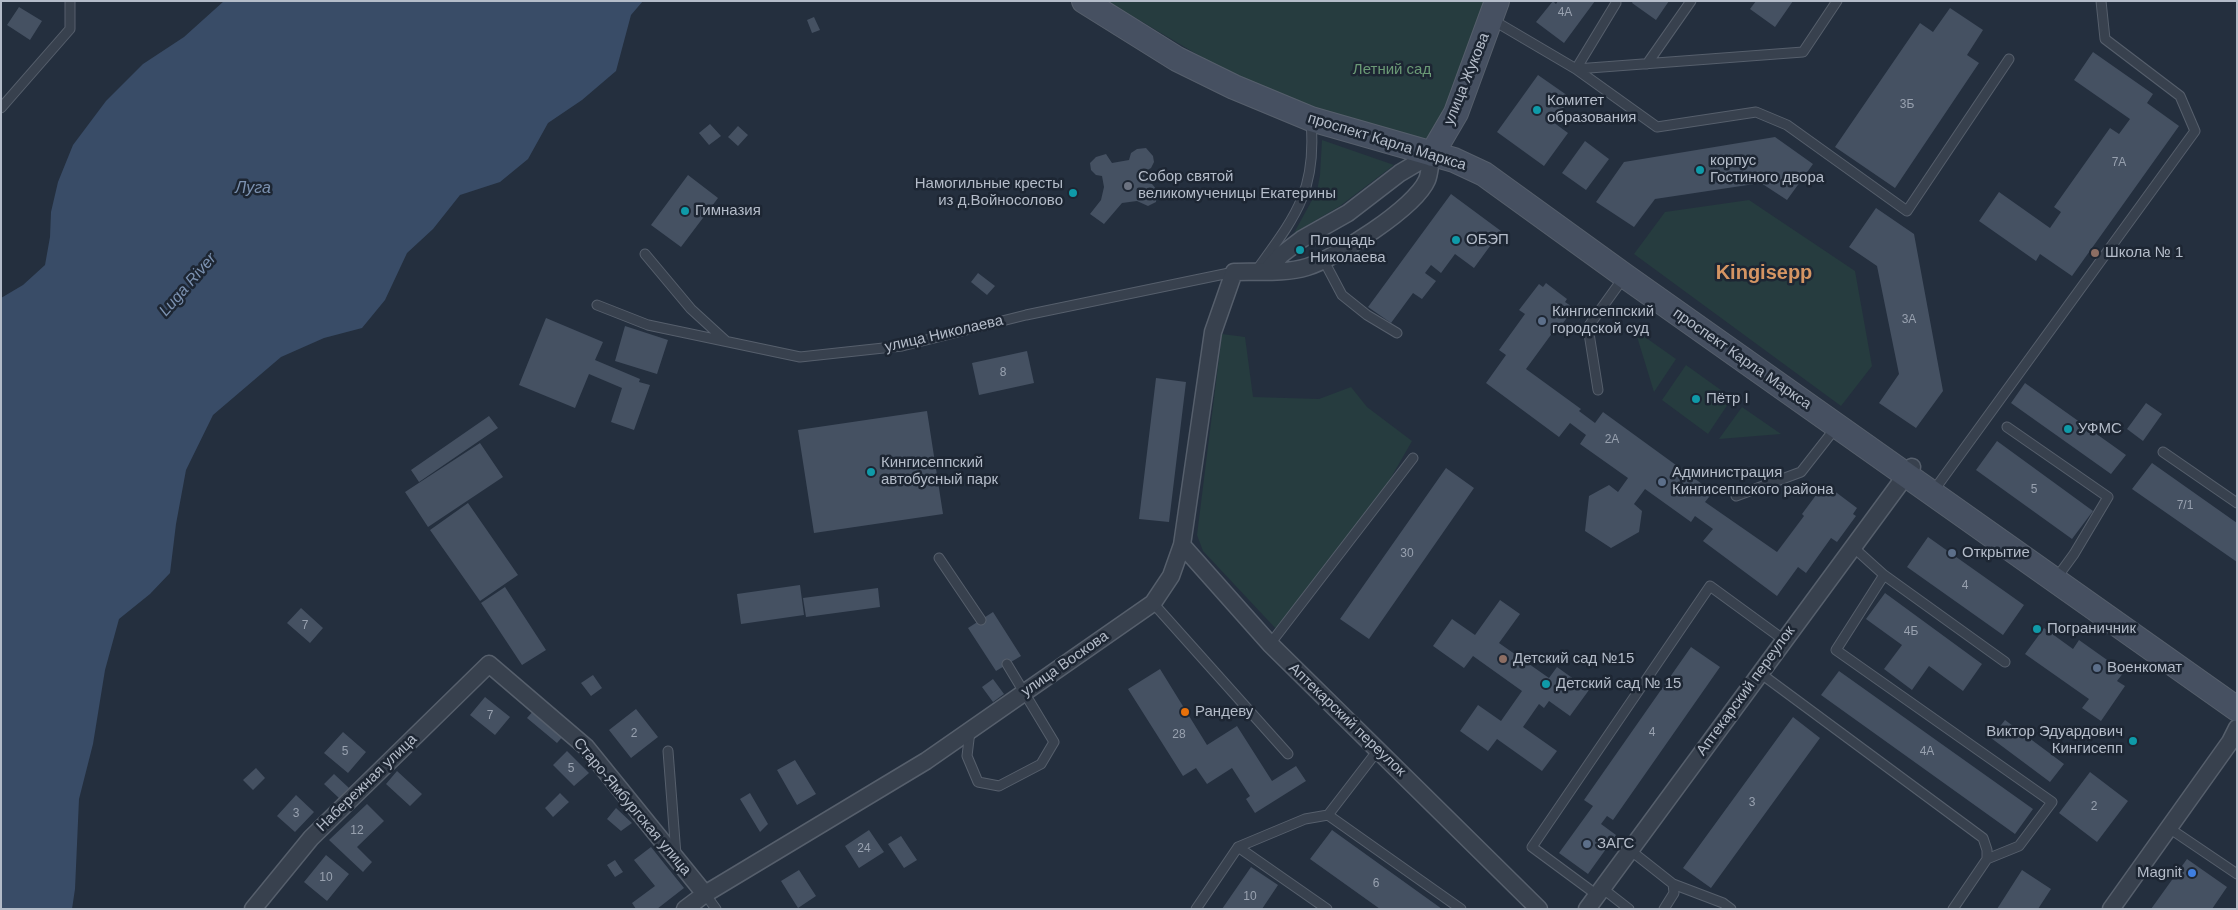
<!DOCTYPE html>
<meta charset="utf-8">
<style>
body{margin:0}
#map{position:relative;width:2238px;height:910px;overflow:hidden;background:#242f3e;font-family:Helvetica,sans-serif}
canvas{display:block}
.frame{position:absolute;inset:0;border:2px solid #b4bcc9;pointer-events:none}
</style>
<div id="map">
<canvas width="2238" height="910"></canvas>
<div class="frame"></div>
</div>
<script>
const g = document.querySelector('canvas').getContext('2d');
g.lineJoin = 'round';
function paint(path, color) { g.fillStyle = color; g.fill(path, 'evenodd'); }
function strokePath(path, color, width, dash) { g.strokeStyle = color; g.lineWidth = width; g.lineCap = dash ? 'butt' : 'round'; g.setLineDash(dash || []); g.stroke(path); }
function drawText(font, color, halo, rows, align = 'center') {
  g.font = font + ' Helvetica,sans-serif'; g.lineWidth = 5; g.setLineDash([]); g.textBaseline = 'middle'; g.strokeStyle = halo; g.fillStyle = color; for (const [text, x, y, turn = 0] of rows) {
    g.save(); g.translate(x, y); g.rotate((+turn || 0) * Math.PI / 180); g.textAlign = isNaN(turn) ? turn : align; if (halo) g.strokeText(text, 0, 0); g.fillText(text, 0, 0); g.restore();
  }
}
paint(new Path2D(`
 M1107 1H1497L1432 154 1296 113Z
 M1322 140 1394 165 1340 206 1294 233 1317 191 1320 175Z
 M1749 200 1855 271 1872 366 1841 406 1634 254 1665 212Z
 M1635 330 1676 359 1654 392Z
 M1222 334 1245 337 1253 397 1319 399 1351 387 1367 407 1412 441 1369 516 1279 632 1203 551 1197 535Z
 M1686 365 1732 398 1708 434 1662 400Z
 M1742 407 1781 434 1719 439Z`), '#263c3f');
paint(new Path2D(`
 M224 1H643L631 15 616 71 582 100 548 123 528 159 500 182 460 195 433 229 407 253 385 300 362 328 324 338 281 357 213 415 186 470 176 524 170 573 150 594 119 619 105 670 93 744 79 799 75 889 72 909H1V298L23 285 45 265 50 237 51 212 58 182 73 145 106 101 143 64 184 37Z`), '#394c67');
paint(new Path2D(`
 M1553 1 1556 4 1558 1H1595L1564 43 1536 22Z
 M1633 1H1669L1656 20 1632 3Z
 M1756 1H1793L1775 27 1750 9Z
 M19 7 42 21 30 40 7 25Z
 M1950 8 1983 30 1967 55 1979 63 1895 188 1835 147 1920 23 1933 32Z
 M814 17 820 30 812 33 807 20Z
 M2093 52 2153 94 2147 103 2179 126 2072 276 2040 254 2036 261 1979 221 1999 192 2050 228 2061 212 2054 207 2110 128 2119 134 2130 119 2074 80Z
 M1538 75 1571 98 1553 122 1568 133 1544 166 1497 132Z
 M710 124 721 136 709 145 699 133Z
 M738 126 748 135 738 146 728 137Z
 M1775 137 1813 164 1787 200 1761 183 1655 199 1634 227 1596 202 1624 162Z
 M1585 141 1609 159 1586 190 1562 173Z
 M1146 148 1153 156 1154 162 1151 168 1144 172 1145 183 1152 184 1157 190 1156 202 1148 206 1137 201 1122 203 1104 224 1090 214 1101 200 1104 187 1102 176 1096 175 1091 170 1090 163 1096 157 1106 154 1112 163 1129 160 1131 153 1137 149Z
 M688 175 718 198 681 247 651 225Z
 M1451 194 1501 231 1474 268 1455 254 1441 273 1431 265 1425 273 1436 281 1422 299 1413 293 1391 323 1368 307Z
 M1876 208 1914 234 1943 391 1916 428 1879 403 1899 374 1877 266 1849 247Z
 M978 273 995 286 987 295 971 282Z
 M1546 283 1567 299 1565 302 1574 308 1555 334 1553 332 1526 369 1581 409 1579 411 1595 423 1603 412 1713 492 1705 502 1777 552 1804 516 1802 514 1822 487 1830 493 1833 490 1857 508 1853 514 1856 516 1837 542 1831 538 1806 573 1798 567 1777 596 1703 541 1713 529 1695 516 1691 522 1645 489 1634 504 1642 511 1639 532 1611 548 1585 531 1589 496 1609 485 1618 492 1628 478 1580 444 1586 435 1570 423 1559 437 1486 383 1506 355 1499 350 1525 314 1519 310 1539 284 1543 287Z
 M546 318 603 342 595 360 640 379 639 382 650 385 634 430 611 422 622 388 589 374 575 408 519 385Z
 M625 326 668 340 657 374 615 361Z
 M1027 351 1034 383 979 395 972 363Z
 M1156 378 1186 382 1169 522 1139 519Z
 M2025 383 2126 455 2111 474 2011 403Z
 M2146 403 2162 414 2143 441 2127 429Z
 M927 411 943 514 814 533 798 430Z
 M489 416 498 428 419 482 411 470Z
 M1997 441 2093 511 2072 539 1976 470Z
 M480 443 503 477 428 527 405 492Z
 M2152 463 2237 523V562L2132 489Z
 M1446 468 1474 488 1369 639 1340 619Z
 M468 503 518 575 480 601 430 530Z
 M1928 537 2024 605 2003 635 1907 567Z
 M800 585 804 615 741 624 737 594Z
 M505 587 546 650 522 665 481 603Z
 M878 588 880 607 806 617 803 598Z
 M1885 593 1982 664 1963 691 1929 666 1912 690 1884 669 1902 645 1866 619Z
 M1500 600 1520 614 1499 643 1549 678 1557 667 1589 690 1570 716 1549 701 1544 708 1539 704 1523 727 1557 751 1542 771 1497 739 1488 751 1460 731 1478 705 1501 721 1522 691 1473 656 1464 668 1433 646 1452 619 1475 635Z
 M301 608 323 628 310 643 287 623Z
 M993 612 1021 656 996 671 968 628Z
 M2044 628 2073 649 2079 640 2124 672 2117 681 2125 686 2101 721 2082 708 2089 699 2025 654Z
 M1691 647 1720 667 1613 820 1607 816 1601 824 1616 835 1588 874 1559 853 1593 806 1584 800Z
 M1160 669 1207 745 1237 726 1272 781 1296 766 1306 781 1255 813 1246 799 1250 796 1232 768 1207 784 1196 768 1183 776 1128 689Z
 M1839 671 2033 809 2015 834 1821 695Z
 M593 675 602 688 591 696 581 683Z
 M993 679 1004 694 993 702 982 687Z
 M485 697 510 717 495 735 470 715Z
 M636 709 658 737 631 758 609 730Z
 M534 710 564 735 557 743 527 718Z
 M1793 717 1820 738 1711 888 1683 868Z
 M2005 720 2064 764 2050 782 1991 738Z
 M343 732 366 752 348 773 324 753Z
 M567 751 589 773 574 786 553 765Z
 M795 760 816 794 797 805 777 770Z
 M256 768 265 778 253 790 243 780Z
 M397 771 422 794 410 806 386 784Z
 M2090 772 2128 801 2097 842 2059 813Z
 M334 774 349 788 339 798 324 784Z
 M560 793 569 802 553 817 545 808Z
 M750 793 768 824 760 832 740 799Z
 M296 795 314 812 295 832 277 816Z
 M367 804 384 821 357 847 372 862 363 872 329 840Z
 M616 808 632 823 621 831 607 819Z
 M869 830 884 852 859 868 845 846Z
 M1332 830 1442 909H1380L1310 859Z
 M901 836 917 860 904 868 888 844Z
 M651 847 684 888 657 909H636L632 903 655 886 634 860Z
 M326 855 349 874 327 901 304 882Z
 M2187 859 2227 887 2212 909H2151Z
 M615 860 623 872 615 877 607 865Z
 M1251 867 1278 885 1262 909H1222Z
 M799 870 816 896 798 908 781 881Z
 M2022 870 2051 889 2038 909H1997Z`), '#455162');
const lane = new Path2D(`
 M1837 1 1803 52 1576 69 1657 127 1756 112 1787 125 1907 211 2009 59
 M1491 19 1576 69 1616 3
 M1647 64 1691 1
 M1 108 70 29V1
 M645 254 691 309 726 341
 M1324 261 1342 295 1367 315 1397 333
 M1256 271C1294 218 1317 192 1311 122
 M597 305 648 325 800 357 902 346 1026 315 1234 272
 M1598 390 1588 327 1624 277
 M2007 427 2108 497 2074 554 2055 580
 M2163 452 2237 503
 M1932 493 2195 131 2180 96 2105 39 2101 1
 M1736 496 1801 472 1837 426
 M1853 547 1884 575 2005 662
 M939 558 981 620
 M1884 575 1836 650 2052 802 2019 846 1987 859
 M1153 603 1288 754
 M1270 644 1413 458
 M1760 673 1983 838 1987 850V859L1953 909
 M970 731 967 756 978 782 999 786 1041 764 1054 742 1007 664
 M668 751 676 855
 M1328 815 1378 750
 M2169 828 2237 874
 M1238 847 1327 909
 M1630 850 1673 884 1723 903 1731 909
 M1602 888 1629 909
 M705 894 716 909
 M1597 895 1532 847 1710 586 1784 640
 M1196 909 1238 847 1305 819 1328 815 1461 909
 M1664 909 1674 893 1673 884`);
const street = new Path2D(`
 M1267 271 1281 255 1302 239 1348 213 1400 173 1432 154
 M1182 545 1270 644 1539 909
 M253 909 311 838 489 664 586 747 705 894
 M685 909 705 894 926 761 1153 603 1171 576 1182 545 1213 332 1234 272C1257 271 1284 274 1307 267 1336 258 1415 208 1427 180 1430 173 1430 162 1432 154
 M1587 909 1912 467
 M2111 909 2230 742 2237 728`);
const secondary = new Path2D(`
 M1084 1 1177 59 1234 87 1311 119 1454 160 1484 174 1625 276 2237 709
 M1432 154 1456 113 1497 1`);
strokePath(lane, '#565f6c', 11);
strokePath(street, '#565f6c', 19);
strokePath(secondary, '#565f6c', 26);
strokePath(lane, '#38414e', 9);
strokePath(street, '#38414e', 16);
strokePath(secondary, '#465061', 24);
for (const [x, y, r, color] of [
 [1537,110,5,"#0f9aa8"],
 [1700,170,5,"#0f9aa8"],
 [1128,186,5,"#6b7280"],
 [1073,193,5,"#0f9aa8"],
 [685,211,5,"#0f9aa8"],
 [1456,240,5,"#0f9aa8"],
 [1300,250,5,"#0f9aa8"],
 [2095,253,5,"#8d6e63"],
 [1542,321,5,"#5c6f8a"],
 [1696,399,5,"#0f9aa8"],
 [2068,429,5,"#0f9aa8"],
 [871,472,5,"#0f9aa8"],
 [1662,482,5,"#5c6f8a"],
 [1952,553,5,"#5c6f8a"],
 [2037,629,5,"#0f9aa8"],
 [1503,659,5,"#8d6e63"],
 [2097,668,5,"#5c6f8a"],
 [1546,684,5,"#0f9aa8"],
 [1185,712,5,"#e8710a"],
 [2133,741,5,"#0f9aa8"],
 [1587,844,5,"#5c6f8a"],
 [2192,873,5,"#3f7fe0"]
]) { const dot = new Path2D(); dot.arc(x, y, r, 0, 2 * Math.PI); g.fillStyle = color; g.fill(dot); strokePath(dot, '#1d2633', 2); }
drawText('12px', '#98a1af', null, [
 ["4А",1565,13],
 ["3Б",1907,105],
 ["7А",2119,163],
 ["3А",1909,320],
 ["8",1003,373],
 ["2А",1612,440],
 ["5",2034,490],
 ["7/1",2185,506],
 ["30",1407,554],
 ["4",1965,586],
 ["7",305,626],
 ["4Б",1911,632],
 ["7",490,716],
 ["4",1652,733],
 ["2",634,734],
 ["28",1179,735],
 ["5",345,752],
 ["4А",1927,752],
 ["5",571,769],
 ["3",1752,803],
 ["2",2094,807],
 ["3",296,814],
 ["12",357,831],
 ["24",864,849],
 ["10",326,878],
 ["6",1376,884],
 ["10",1250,897]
]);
drawText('15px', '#6b9a76', '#1d2633', [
 ["Летний сад",1392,70]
]);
drawText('15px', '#b4bcc9', '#1d2633', [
 ["улица Жукова",1467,79,-68],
 ["проспект Карла Маркса",1387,142,17],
 ["улица Николаева",944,334,-13],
 ["проспект Карла Маркса",1742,359,35],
 ["улица Воскова",1065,664,-35],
 ["Аптекарский переулок",1746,691,-54],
 ["Аптекарский переулок",1347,720,44],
 ["Набережная улица",367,783,-44],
 ["Старо-Ямбургская улица",632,807,50]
]);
drawText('15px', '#b4bcc9', '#1d2633', [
 ["Комитет",1547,101],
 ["образования",1547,118],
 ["корпус",1710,161],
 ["Гостиного двора",1710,178],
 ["Собор святой",1138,177],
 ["великомученицы Екатерины",1138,194],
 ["Намогильные кресты",1063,184,"right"],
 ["из д.Войносолово",1063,201,"right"],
 ["Гимназия",695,211],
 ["ОБЭП",1466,240],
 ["Площадь",1310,241],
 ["Николаева",1310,258],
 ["Школа № 1",2105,253],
 ["Кингисеппский",1552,312],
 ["городской суд",1552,329],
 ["Пётр I",1706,399],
 ["УФМС",2078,429],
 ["Кингисеппский",881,463],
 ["автобусный парк",881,480],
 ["Администрация",1672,473],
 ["Кингисеппского района",1672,490],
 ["Открытие",1962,553],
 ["Пограничник",2047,629],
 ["Детский сад №15",1513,659],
 ["Военкомат",2107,668],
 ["Детский сад № 15",1556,684],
 ["Рандеву",1195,712],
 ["Виктор Эдуардович",2123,732,"right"],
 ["Кингисепп",2123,749,"right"],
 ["ЗАГС",1597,844],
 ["Magnit",2182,873,"right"]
], 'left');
drawText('italic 16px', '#7c92b1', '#1d2633', [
 ["Луга",253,189],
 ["Luga River",188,285,-49]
]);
drawText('bold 20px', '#d59563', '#1d2633', [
 ["Kingisepp",1764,273]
]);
</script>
